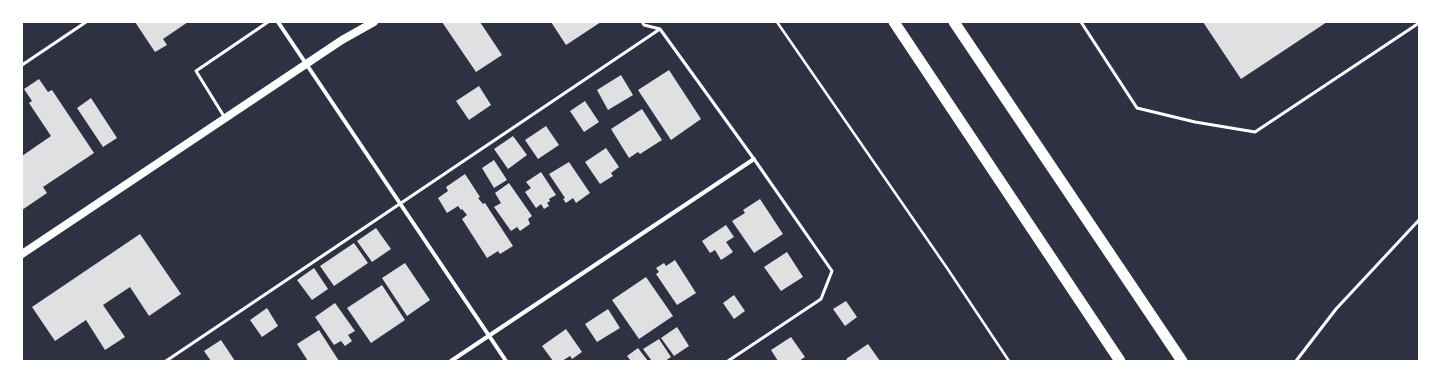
<!DOCTYPE html>
<style>
body{margin:0}
#map{position:relative;width:1441px;height:383px;overflow:hidden;background:#2d3142;font-family:"Open Sans",sans-serif}
canvas{display:block}
.frame{position:absolute;inset:0;border:23px solid #fff;pointer-events:none}
</style>
<div id="map">
<canvas width="1441" height="383"></canvas>
<div class="frame"></div>
</div>
<script>
const g = document.querySelector('canvas').getContext('2d');
g.lineJoin = 'round';
function paint(path, color) { g.fillStyle = color; g.fill(path, 'evenodd'); }
function strokePath(path, color, width, dash) { g.strokeStyle = color; g.lineWidth = width; g.lineCap = dash ? 'butt' : 'round'; g.setLineDash(dash || []); g.stroke(path); }
paint(new Path2D(`
 M135 22H188L163 39 167 45 155 52Z
 M442 22H480L502 55 476 72Z
 M551 22H601L566 45Z
 M1203 22H1327L1241 79Z
 M669 70 701 119 671 140 638 90Z
 M621 75 633 95 608 110 597 90Z
 M39 79 48 92 52 90 94 153 43 187 47 193 22 210V156L51 136 29 103 32 101 24 89Z
 M479 86 491 105 469 120 456 101Z
 M91 98 117 138 103 147 77 108Z
 M585 101 599 122 584 132 570 111Z
 M642 109 662 140 640 154 638 152 629 158 611 129Z
 M546 126 559 145 538 159 525 140Z
 M513 136 527 155 508 169 494 149Z
 M606 148 619 167 611 173 613 176 600 184 585 162Z
 M494 160 507 180 494 188 482 168Z
 M569 162 590 193 576 203 573 198 566 203 563 199 565 198 549 174Z
 M541 172 556 195 549 199 550 201 547 203 549 206 544 209 541 204 536 208 525 192 531 188 526 182Z
 M465 174 480 197 478 198 483 204 485 203 513 246 500 254 498 251 487 258 462 219 467 215 462 209 461 210 458 206 447 213 438 198 448 191 446 187Z
 M509 183 532 216 528 219 530 224 520 231 517 227 511 231 494 207 501 203 495 193Z
 M760 199 783 234 754 253 732 221 745 213 743 210Z
 M726 225 734 237 726 242 733 252 721 260 715 250 710 253 702 241Z
 M376 228 391 249 372 262 357 241Z
 M140 234 181 294 149 316 130 287 103 305 125 337 105 350 86 320 55 341 32 307Z
 M354 243 368 263 334 286 320 266Z
 M787 252 803 277 781 291 764 267Z
 M675 260 696 293 677 305 656 274 659 272 656 268 664 263 666 266Z
 M405 263 430 300 407 316 382 278Z
 M314 268 328 289 312 300 297 280Z
 M646 277 673 316 639 339 612 300Z
 M382 285 405 320 371 343 347 308Z
 M734 295 745 311 734 319 723 303Z
 M846 301 857 317 845 326 833 309Z
 M335 303 355 331 348 335 352 341 345 346 341 341 334 345 315 317Z
 M267 308 278 326 262 337 250 320Z
 M608 309 620 328 597 342 585 324Z
 M677 327 689 346 674 356 661 338Z
 M566 329 582 352 572 359 570 356 562 361H553L542 346Z
 M319 330 339 361H308L297 344Z
 M791 337 805 357 799 361H778L771 350Z
 M659 339 671 357 665 361H652L643 349Z
 M221 340 235 361H211L204 351Z
 M868 344 880 361H848L846 359Z
 M638 348 648 361H631L627 356Z`), '#e0e0e3');
strokePath(new Path2D(`
 M777 22 947 268 1009 361`), '#fff', 2.5);
strokePath(new Path2D(`
 M642 22 644 25 660 29 754 159 832 271 821 299 728 361
 M1081 22 1137 108 1195 122 1255 132 1419 23
 M22 65 86 22
 M225 118 196 71 268 22
 M166 361 660 29
 M1296 361 1336 309 1419 220`), '#fff', 3);
strokePath(new Path2D(`
 M278 22 506 361
 M451 361 754 159`), '#fff', 4);
strokePath(new Path2D(`
 M22 254 342 40 374 22`), '#fff', 8);
strokePath(new Path2D(`
 M894 22 1120 361
 M954 22 1182 361`), '#fff', 11);
</script>
